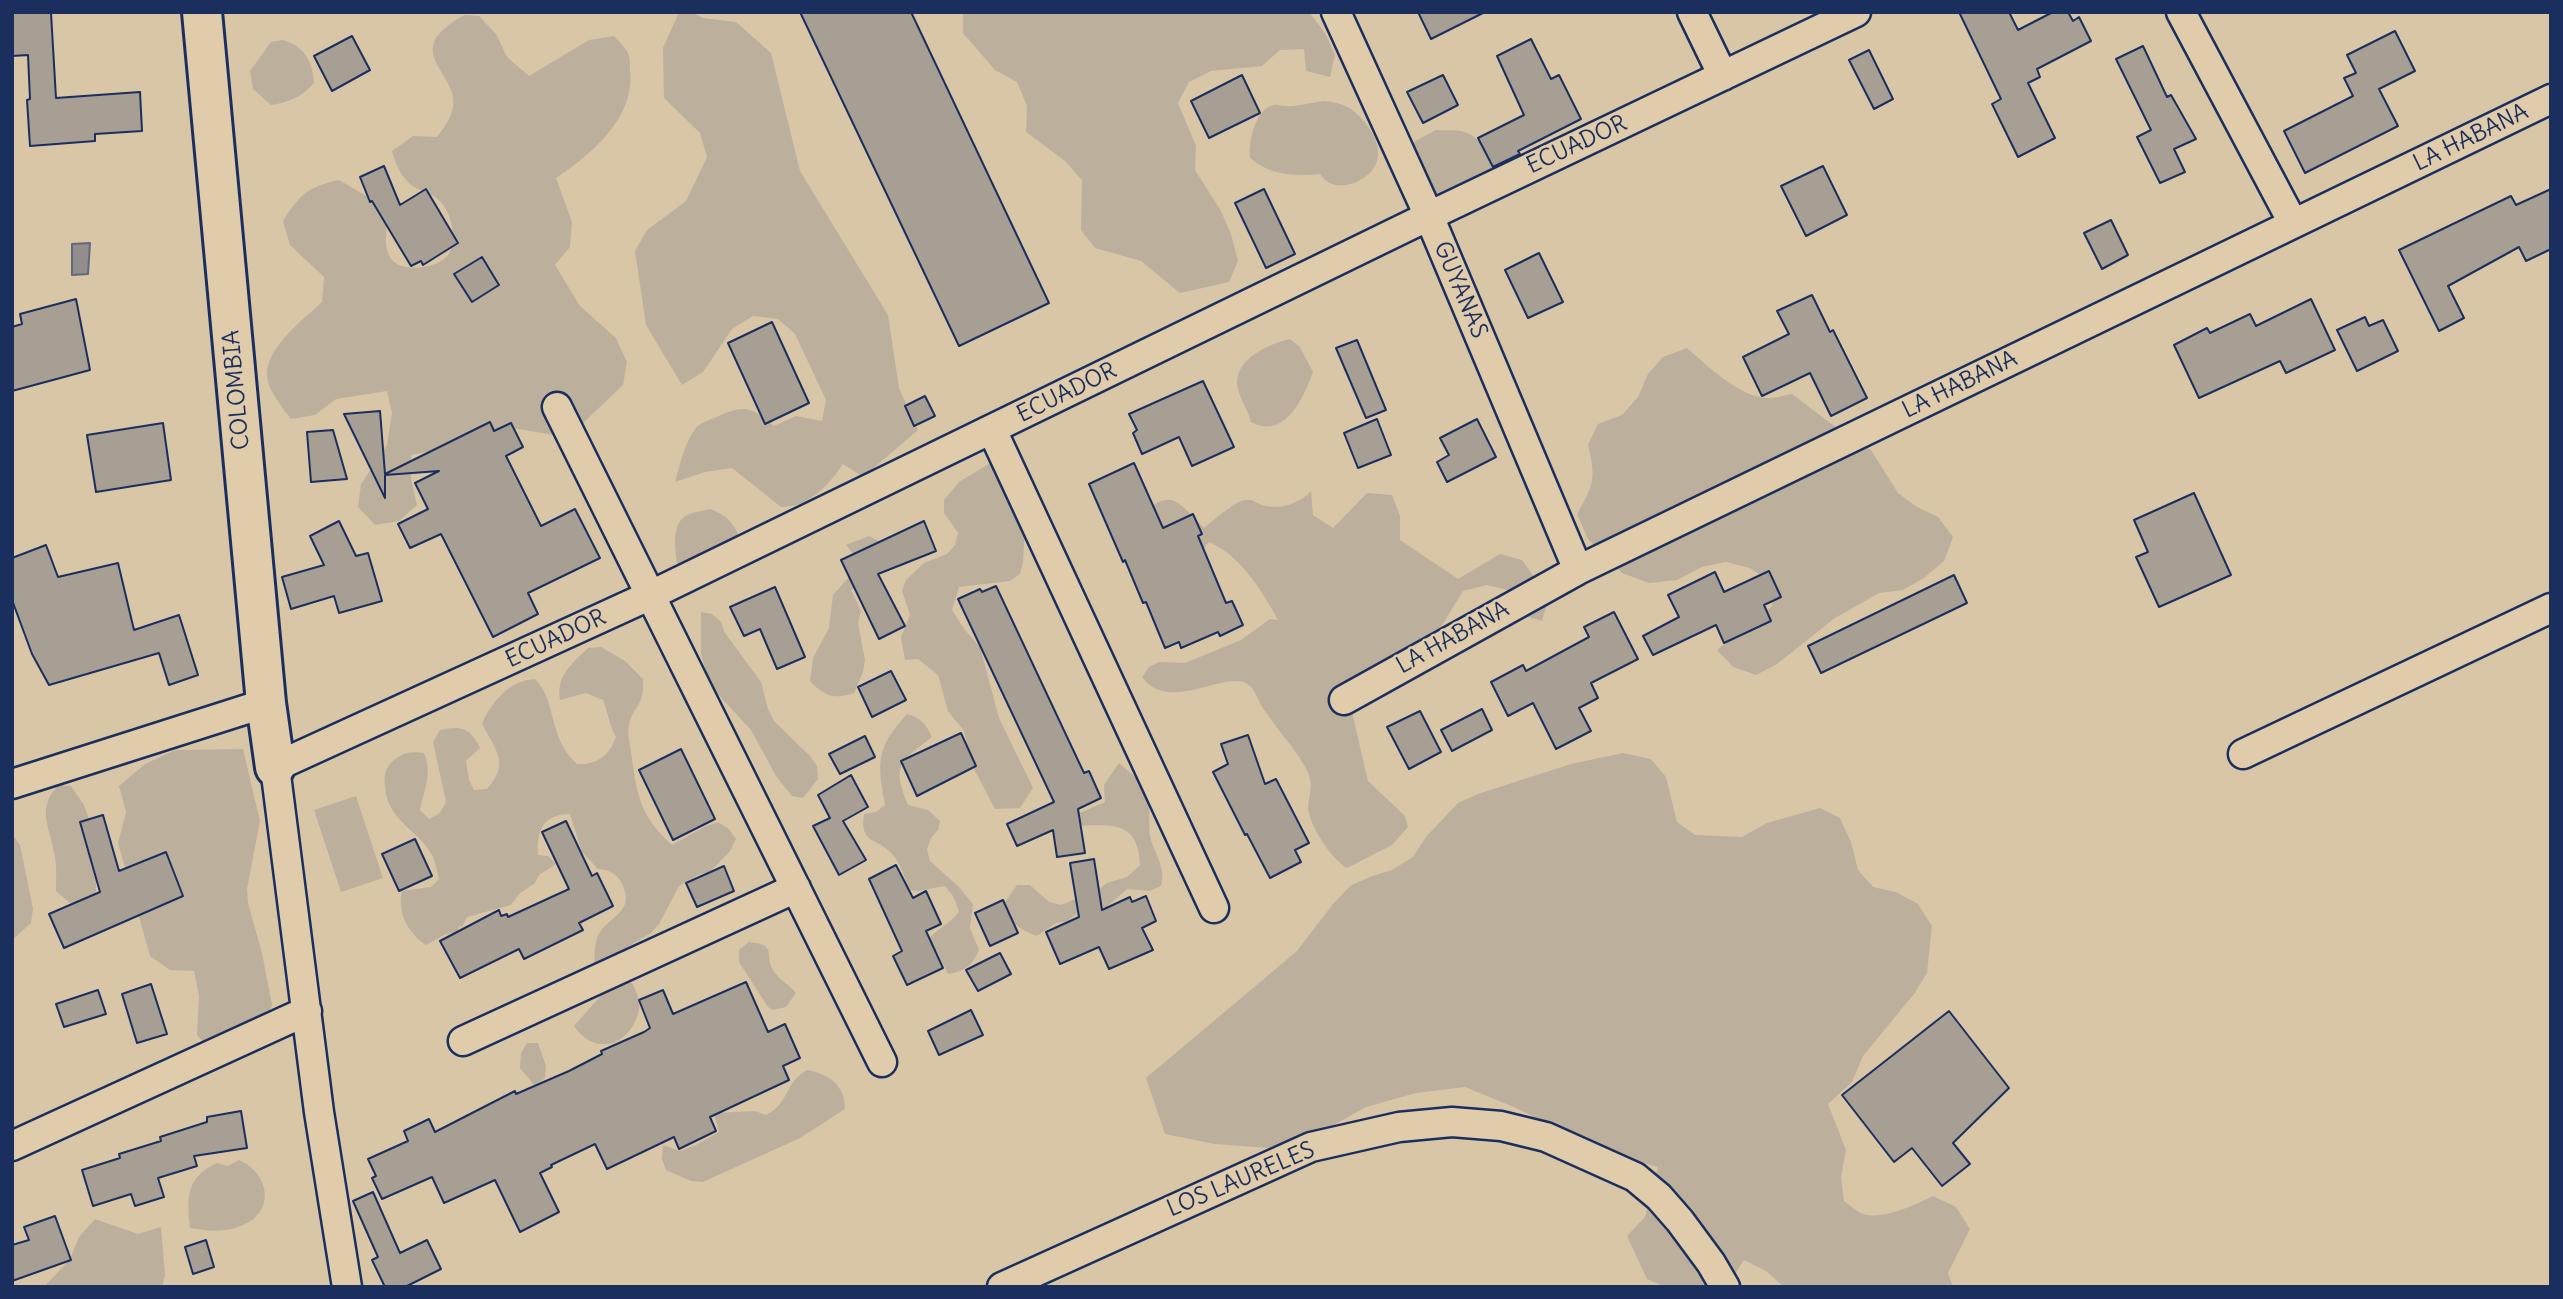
<!DOCTYPE html>
<style>
body{margin:0}
#map{position:relative;width:2563px;height:1299px;overflow:hidden;background:#d8c6a7;font-family:Delius,sans-serif}
canvas{display:block}
.frame{position:absolute;inset:0;border:14px solid #1b2f5e;pointer-events:none}
</style>
<div id="map">
<canvas width="2563" height="1299"></canvas>
<div class="frame"></div>
</div>
<script>
const g = document.querySelector('canvas').getContext('2d');
g.lineJoin = 'round';
function paint(path, color) { g.fillStyle = color; g.fill(path, 'evenodd'); }
function strokePath(path, color, width, dash) { g.strokeStyle = color; g.lineWidth = width; g.lineCap = dash ? 'butt' : 'round'; g.setLineDash(dash || []); g.stroke(path); }
function drawText(font, color, halo, rows, align = 'center') {
  g.font = font + ' Delius,sans-serif'; g.lineWidth = 5; g.setLineDash([]); g.textBaseline = 'middle'; g.strokeStyle = halo; g.fillStyle = color; for (const [text, x, y, turn = 0] of rows) {
    g.save(); g.translate(x, y); g.rotate((+turn || 0) * Math.PI / 180); g.textAlign = isNaN(turn) ? turn : align; if (halo) g.strokeText(text, 0, 0); g.fillText(text, 0, 0); g.restore();
  }
}
paint(new Path2D(`
 M679 12H691L703 18 736 22 771 53 800 171 888 315 899 388 918 430 863 477 843 464C828 486 809 507 781 507L732 468 705 472 675 482C680 464 684 445 695 429 699 423 707 421 714 418 744 405 749 405 774 426L796 416 822 421 826 400 795 334 778 319 753 316 732 329 703 372 682 385 646 325 635 251 647 230 686 201 707 157 700 133 664 98 663 48Z
 M963 12H1309L1325 33 1335 55 1330 77 1306 71 1304 49 1280 50 1262 66 1211 71 1189 82 1178 103 1196 146 1195 170 1221 211 1231 234 1238 261 1229 282 1180 293 1141 261 1095 248 1081 230 1082 180 1065 161 1026 132 1027 106 1017 82 995 70 963 33Z
 M465 15 479 16 496 34 507 57 529 76 589 40 614 36C618 41 625 47 628 53 630 57 630 64 630 69 636 117 592 154 556 178L572 222 570 247 555 265 580 306 616 338 627 362 623 385 582 424 554 435 506 427 483 433 461 445 411 455V479L417 505 399 521 375 525 358 507 361 484 387 445 392 413 387 391 336 399 315 415 291 419C283 408 268 391 267 376 265 348 304 319 322 302L324 277 290 245 283 221C300 194 308 187 339 180L380 204 388 214C387 227 383 245 390 257 399 274 438 269 448 255 452 250 453 241 453 234 452 218 445 201 430 194 424 191 415 189 410 184 401 176 395 163 392 151L413 136 437 137C447 124 457 110 452 93 447 74 421 54 439 34 448 25 454 20 465 15Z
 M282 40C304 45 313 62 314 83 303 96 288 103 271 105L253 89 250 71 271 42Z
 M1325 101C1334 102 1343 104 1351 109 1366 120 1386 147 1375 166 1365 184 1333 195 1320 174 1294 176 1271 176 1250 158 1248 142 1255 109 1274 105 1278 104 1282 106 1286 106 1298 107 1312 102 1325 101Z
 M1436 130C1445 131 1456 129 1464 132 1500 144 1502 198 1470 215 1458 221 1446 220 1432 220L1406 150 1415 141Z
 M1290 339 1300 347 1313 372C1303 399 1285 440 1251 422 1248 410 1238 396 1237 384 1236 358 1269 344 1290 339Z
 M1687 348C1707 365 1742 400 1770 398 1777 398 1785 395 1792 394L1850 438 1871 450 1898 493 1917 507 1938 517 1953 537 1944 561 1924 578 1903 590 1879 593 1835 618 1777 664 1756 675 1733 667 1717 650 1772 606 1771 582 1750 568 1726 562 1702 567 1677 580 1649 583 1622 573 1588 539 1577 514C1594 485 1596 478 1588 445L1598 424 1622 415 1638 397 1648 374 1663 357Z
 M992 462 1026 509 1023 562 1020 574 1010 581 959 587 952 610 965 630 980 647 999 718 1033 788 1020 808 995 809 973 767 964 731 948 711 938 675 918 659 905 660 901 637 910 615 902 591 906 580 924 563 947 554 955 545 958 533 944 513V500L959 482Z
 M1311 491 1313 515 1333 528 1367 493 1392 495 1400 516V540L1458 579 1500 554 1522 560 1549 598 1542 621 1519 614 1512 591 1487 585 1463 591 1436 635 1387 659 1351 708 1368 781 1405 816 1408 827 1392 845 1347 868C1332 860 1308 824 1308 807 1309 795 1313 787 1309 775 1302 756 1273 725 1261 705 1258 699 1255 691 1250 686 1229 666 1170 716 1142 677L1149 667 1159 662 1185 663 1241 640 1270 619 1278 620C1262 591 1240 555 1209 542L1183 573 1137 516C1173 488 1175 499 1204 528 1213 521 1235 501 1245 500 1253 498 1258 505 1266 506 1283 509 1300 503 1311 491Z
 M710 509C728 515 736 526 742 544L724 575 702 587 679 576C677 558 668 525 687 515 693 512 703 511 710 509Z
 M869 536 880 542 861 583 851 590 861 611 858 623 865 660 863 672 854 693C834 700 824 696 810 681L813 658 829 628 833 595 858 567 855 556 846 545Z
 M701 612 712 614 721 622 725 633 761 682 768 709 774 721 810 756 817 766 818 779 803 798 792 796 776 776 751 730 715 691 708 678 701 654Z
 M601 647 625 661 643 679C645 707 633 705 629 725 627 734 630 743 631 752 637 794 639 815 672 845L706 826 718 822 729 829 736 839 730 851 711 871 698 875 679 886 659 924 651 933 629 946 631 958 594 966C595 957 594 946 597 938 607 915 638 913 621 882 615 872 608 870 598 869L582 852 570 814C544 814 536 830 538 855L548 856 556 864 539 875 535 883 519 894 511 905 467 917 462 927 459 926 458 931 444 935 426 945C408 933 397 913 402 891L431 887 439 879C437 872 436 864 433 857 420 830 387 822 385 786 384 775 385 768 393 761 402 752 412 751 424 753 433 773 424 789 420 810L429 819 440 813 446 802 433 742 440 730C461 725 471 728 480 748L466 761 469 780 474 790 487 789C510 764 496 750 482 724 491 702 510 680 535 679 558 702 547 737 577 764 597 765 609 756 616 737 609 725 608 712 603 700L586 693 560 700C556 675 572 664 588 648Z
 M907 714C921 718 926 724 932 737 900 762 891 764 908 805L928 810 940 821 938 830 931 838 927 850 930 861 958 886 973 904 970 928 979 950C973 965 964 972 948 974L936 950 925 945C933 929 951 925 959 911L953 896 945 886 918 891 909 890C905 879 901 864 893 855 878 837 859 845 864 814L876 812 885 805C877 761 876 748 907 714Z
 M243 749 260 821 247 889 248 903 262 953 272 1005 263 1030 205 1044 197 1035 199 996 194 971 170 970 150 956 118 843 126 812 119 786 145 764 175 750Z
 M1623 753 1651 759 1666 777 1677 822 1695 835 1742 837 1767 823 1820 808 1840 818 1851 842 1858 870 1873 887 1896 892 1918 904 1932 926 1927 973 1914 994 1863 1056 1852 1082 1828 1104 1846 1150 1841 1177 1844 1201C1850 1205 1857 1212 1863 1214 1883 1220 1915 1205 1933 1196L1956 1207 1970 1229 1948 1273 1953 1287H1784L1766 1271 1744 1260 1726 1287H1666L1647 1279 1627 1236 1645 1217 1658 1167 1608 1153 1516 1108 1465 1087 1416 1093 1366 1107 1316 1135 1268 1148 1215 1144 1165 1134 1146 1078 1297 951 1333 904 1350 886 1372 876 1392 870 1413 857 1426 837 1458 803 1478 794 1571 764Z
 M1119 763C1128 771 1141 780 1146 791 1152 807 1147 824 1151 840 1156 856 1166 869 1161 886L1150 891 1127 889 1101 912 1077 913 1068 921 1056 923 1037 936C1020 930 1009 922 1003 905L1017 885H1030L1049 902 1061 905 1098 890 1107 883 1127 877 1140 865C1138 820 1112 825 1076 826L1075 815 1105 802 1104 785Z
 M59 785 71 786 84 805 92 827 90 856 96 880V892L87 902 75 907 56 891C56 879 57 865 54 852 49 825 36 807 59 785Z
 M356 796 383 878 341 892 314 810Z
 M12 834 20 845 33 909 31 923 12 940Z
 M749 942C780 945 762 956 775 973 781 981 790 985 796 993L786 1007 773 1010 768 1007 739 962V950Z
 M614 981 632 983C636 991 641 1001 639 1010 631 1045 596 1058 574 1026Z
 M527 1043H538L546 1066 545 1078 535 1086 520 1068 521 1053Z
 M807 1070C829 1074 845 1085 845 1109L800 1138 703 1182 691 1181 666 1170 662 1159 663 1145 680 1151 696 1145 719 1132 714 1113 755 1111 766 1115C789 1104 785 1082 807 1070Z
 M239 1160C268 1172 277 1211 243 1225 225 1233 208 1231 190 1228 187 1198 185 1178 217 1163L228 1166Z
 M95 1219 138 1234 161 1227 165 1275 162 1287H44L70 1259 79 1237Z`), '#bcb09d');
const water = new Path2D(`
 M90 243 88 274 72 275V244Z`);
paint(water, '#938e8c');
strokePath(water, '#63687a', 2);
const building = new Path2D(`
 M12 12 51 13 56 98 140 92 142 131 95 134V141L30 146 27 100 30 99 28 55 12 56Z
 M800 12H911L1049 303 959 346Z
 M1418 12H1485L1431 39Z
 M1959 12H2009L2018 30 2053 12H2068L2073 21 2079 17 2091 41 2037 69 2040 77 2028 83 2055 138 2018 157 1992 104 2001 99Z
 M2395 31 2415 71 2379 89 2398 126 2305 173 2284 131 2353 96 2344 78 2356 73 2347 55Z
 M352 36 370 70 332 91 314 56Z
 M1531 39 1551 79 1559 75 1581 119 1518 151 1520 154 1493 167 1478 138 1524 115 1497 56Z
 M2143 46 2167 97 2171 95 2196 139 2174 149 2185 172 2160 183 2137 137 2151 130 2116 59Z
 M1869 50 1893 99 1874 109 1849 60Z
 M1242 75 1260 113 1209 138 1191 101Z
 M1443 75 1458 105 1423 123 1407 92Z
 M384 166 400 205 426 189 458 243 423 265 421 261 411 266 372 201 370 202 360 177Z
 M1823 166 1847 215 1806 236 1781 186Z
 M1264 189 1295 254 1266 268 1235 203Z
 M2551 189V249L2526 261 2519 247 2448 286 2464 318 2439 331 2399 250 2511 196 2516 205Z
 M2111 220 2128 255 2102 269 2084 233Z
 M1539 253 1563 302 1528 318 1505 270Z
 M482 257 499 285 472 302 454 274Z
 M1812 295 1830 332 1833 330 1867 398 1831 416 1810 373 1762 396 1743 357 1789 334 1777 311Z
 M76 299 90 370 12 391V327L22 324 20 314Z
 M2311 299 2335 350 2286 373 2280 361 2199 398 2174 345 2207 328 2210 333 2250 314 2256 326Z
 M2365 317 2369 326 2383 320 2398 351 2357 371 2337 330Z
 M772 322 809 403 765 424 728 343Z
 M1357 340 1386 410 1366 418 1336 348Z
 M1203 381 1234 447 1192 466 1179 437 1142 454 1133 433 1137 430 1129 414Z
 M925 396 935 416 914 426 905 406Z
 M380 411 385 474 490 422 494 431 511 423 523 447 506 456 541 526 575 509 600 558 528 593 538 614 493 637 441 534 410 548 398 524 428 509 415 483 439 471 385 475V498L344 414Z
 M1377 419 1391 455 1358 468 1344 433Z
 M1477 419 1496 457 1447 482 1437 462 1449 455 1440 438Z
 M163 423 171 480 96 492 87 435Z
 M333 430 347 479 311 482 307 432Z
 M1134 463 1163 528 1193 514 1202 534 1198 536 1226 603 1232 601 1243 625 1220 636 1218 632 1181 648 1179 642 1165 648 1146 602 1143 603 1125 560 1123 562 1089 484Z
 M2194 493 2231 575 2159 607 2136 557 2148 552 2134 520Z
 M339 521 356 556 368 553 382 601 339 613 334 596 291 609 282 577 324 565 310 536Z
 M924 521 936 551 878 574 905 626 879 639 841 560Z
 M46 545 58 577 118 563 134 630 179 615 198 675 169 685 159 653 49 685 32 654 12 600V558Z
 M1769 571 1781 597 1764 605 1771 621 1724 643 1716 625 1653 655 1643 636 1679 617 1668 595 1715 572 1724 592Z
 M1954 575 1967 603 1821 673 1808 646Z
 M996 586 1084 773 1089 771 1101 798 1078 809 1085 853 1057 857 1053 830 1017 846 1007 824 1054 802 958 599 980 589 982 592Z
 M775 587 805 657 777 669 760 629 744 636 730 607Z
 M1614 612 1638 659 1591 683 1598 698 1579 708 1591 731 1556 749 1533 703 1508 716 1491 682 1523 665 1526 671 1589 637 1584 627Z
 M891 671 906 700 872 717 858 687Z
 M1482 709 1492 730 1452 751 1441 730Z
 M1420 711 1441 752 1409 769 1387 727Z
 M961 733 976 766 917 796 901 761Z
 M1248 735 1265 784 1276 779 1309 843 1295 850 1301 862 1270 878 1247 834 1245 835 1213 772 1228 764 1221 744Z
 M865 736 875 757 840 774 829 754Z
 M681 749 715 819 673 840 639 770Z
 M851 775 868 807 843 821 866 860 839 875 813 826 830 818 818 795Z
 M103 815 119 871 166 852 183 896 64 948 49 914 100 892 80 822Z
 M566 821 592 876 597 873 613 906 579 923 583 930 524 959 519 949 460 978 440 941 499 910 501 916 507 914 508 917 569 889 542 832Z
 M415 839 432 876 399 891 382 854Z
 M1094 859 1102 910 1130 897 1132 902 1146 896 1156 921 1142 928 1153 950 1109 969 1099 947 1060 964 1046 932 1079 917 1070 863Z
 M896 865 913 898 926 891 941 924 926 931 943 968 907 985 893 956 902 951 869 879Z
 M724 866 734 891 697 907 686 883Z
 M1003 900 1018 933 990 946 975 913Z
 M1000 953 1011 974 978 991 966 970Z
 M746 982 768 1032 785 1024 800 1058 783 1066 789 1080 710 1117 716 1131 679 1149 674 1137 607 1169 595 1144 551 1165 552 1167 540 1173 559 1212 520 1232 495 1180 444 1203 432 1177 382 1199 372 1178 376 1176 368 1159 408 1141 404 1131 429 1119 435 1132 515 1091 516 1094 569 1071 602 1054 601 1051 644 1032 650 1028 639 1000 663 990 673 1014Z
 M151 984 167 1034 137 1043 122 994Z
 M98 990 106 1014 64 1027 56 1004Z
 M971 1010 983 1035 939 1055 928 1031Z
 M1949 1011 2009 1088 1953 1143 1970 1164 1942 1186 1912 1148 1894 1162 1842 1095Z
 M241 1111 247 1148 194 1156 197 1166 158 1178 164 1197 135 1206 131 1194 93 1206 82 1170 120 1158 119 1154 161 1141 160 1137 207 1122V1117Z
 M373 1192 400 1253 427 1240 441 1269 405 1287H385L372 1260 378 1257 353 1201Z
 M55 1216 71 1260 12 1281V1245L29 1240 24 1227Z
 M206 1240 214 1267 193 1274 185 1247Z`);
paint(building, '#a79e94');
strokePath(building, '#1b2f5e', 2);
const street = new Path2D(`
 M1336 12 1429 216 1578 570
 M1692 12 1723 76
 M2181 12 2293 223
 M557 407 882 1062
 M992 430 1214 908
 M1344 700 1578 570 2551 99
 M2243 754 2551 608
 M12 784 266 703
 M463 1041 796 888
 M12 1146 307 1011
 M347 1287 319 1112 275 767 651 595 1429 216 1856 12
 M1002 1287 1311 1147 1399 1127 1452 1122 1501 1126 1546 1137 1635 1177 1659 1197 1680 1221 1711 1263 1725 1287`);
const secondary = new Path2D(`
 M202 12 266 703 275 767`);
strokePath(street, '#1b2f5e', 33);
strokePath(secondary, '#1b2f5e', 44);
strokePath(street, '#e0ccaa', 28);
strokePath(secondary, '#e0ccaa', 38);
drawText('23px', '#1b2f5e', '#e0ccaa', [
 ["LA HABANA",2471,138,-26],
 ["ECUADOR",1577,145,-25],
 ["GUYANAS",1460,290,67],
 ["LA HABANA",1960,385,-26],
 ["COLOMBIA",237,390,-95],
 ["ECUADOR",1067,393,-26],
 ["LA HABANA",1453,638,-29],
 ["ECUADOR",556,639,-25],
 ["LOS LAURELES",1241,1180,-23]
]);
</script>
